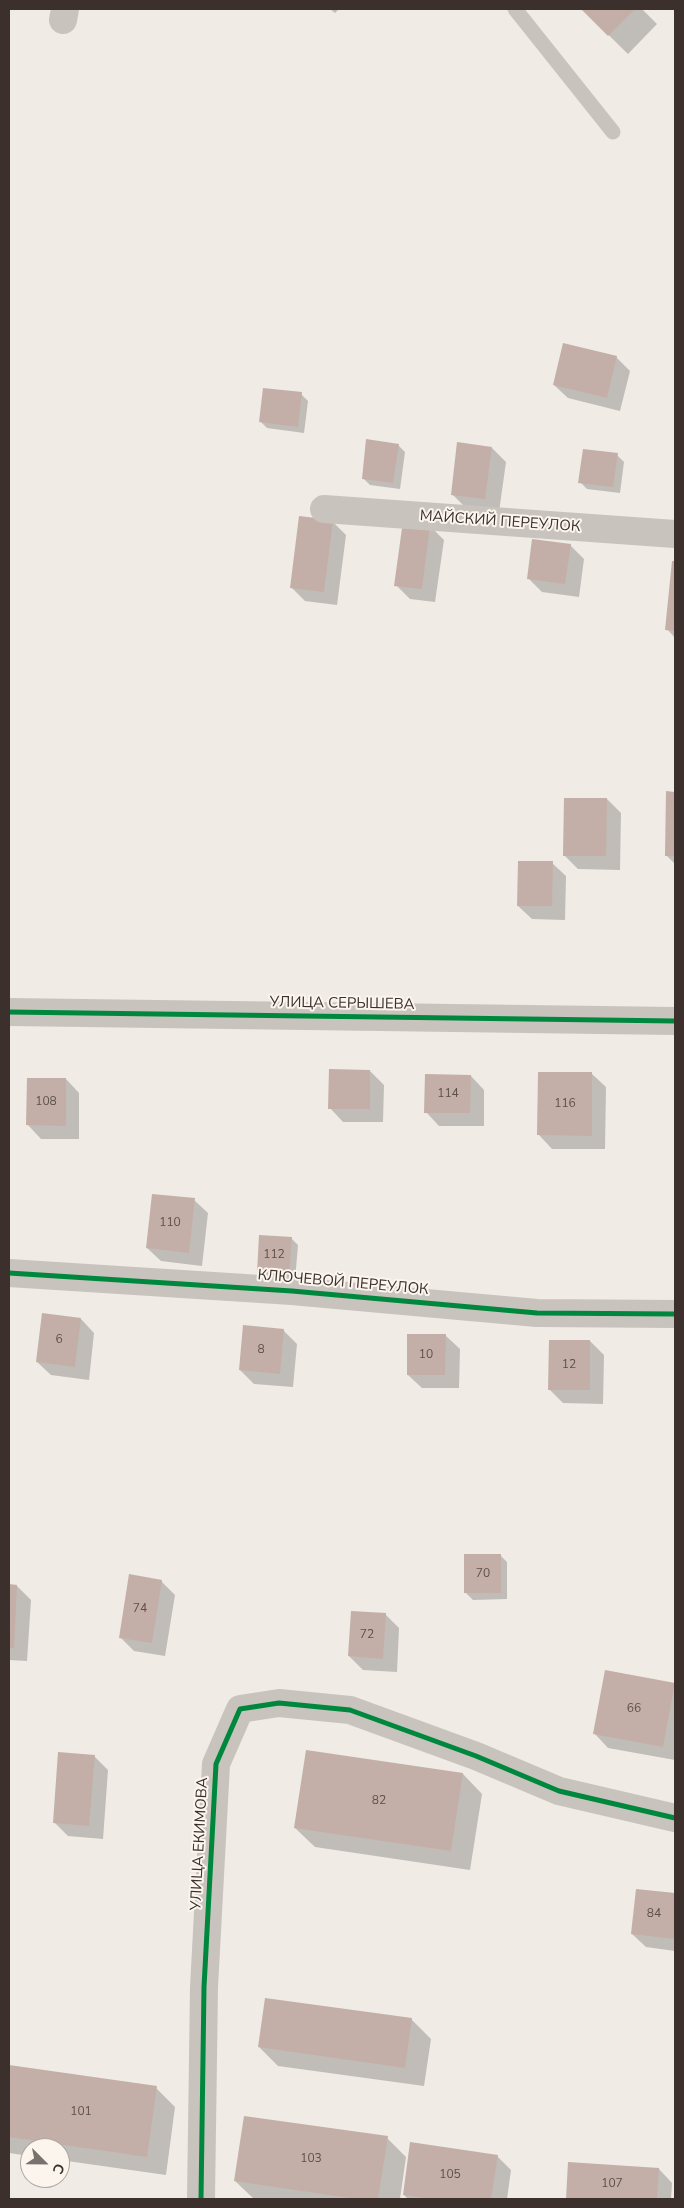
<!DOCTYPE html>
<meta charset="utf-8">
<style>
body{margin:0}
#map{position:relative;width:684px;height:2208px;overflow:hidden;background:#f0ebe5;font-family:"Nunito Sans",sans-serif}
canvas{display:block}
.frame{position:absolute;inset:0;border:10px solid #3b302b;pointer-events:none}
.north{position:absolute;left:20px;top:2138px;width:50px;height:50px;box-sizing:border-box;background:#fbf5ee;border:1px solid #aea6a0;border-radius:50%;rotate:113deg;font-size:14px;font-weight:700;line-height:20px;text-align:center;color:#3b302b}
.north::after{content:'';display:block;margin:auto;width:18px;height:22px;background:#7a716c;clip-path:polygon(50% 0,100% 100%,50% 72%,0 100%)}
</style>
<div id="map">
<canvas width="684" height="2208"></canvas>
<div class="frame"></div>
<div class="north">С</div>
</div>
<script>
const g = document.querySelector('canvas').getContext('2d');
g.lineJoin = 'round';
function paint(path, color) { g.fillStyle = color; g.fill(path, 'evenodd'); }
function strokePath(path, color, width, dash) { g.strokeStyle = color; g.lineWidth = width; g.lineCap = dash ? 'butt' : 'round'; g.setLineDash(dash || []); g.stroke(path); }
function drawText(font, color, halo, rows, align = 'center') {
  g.font = font + ' "Nunito Sans",sans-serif'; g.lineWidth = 4; g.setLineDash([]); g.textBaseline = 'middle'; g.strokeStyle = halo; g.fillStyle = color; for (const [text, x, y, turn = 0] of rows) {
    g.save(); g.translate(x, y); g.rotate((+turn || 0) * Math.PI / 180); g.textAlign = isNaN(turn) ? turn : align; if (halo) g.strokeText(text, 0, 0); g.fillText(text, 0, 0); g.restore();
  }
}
paint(new Path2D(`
 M330 9H339L335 13Z
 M582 9H642L657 24 628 54Z
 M616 357 630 371 620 411 568 398 554 385Z
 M301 394 308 401 304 433 267 428 260 421Z
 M398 445 405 452 400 489 370 485 363 478Z
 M492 448 506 462 499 512 466 508 452 494Z
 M617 455 624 462 620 493 587 489 580 482Z
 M332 521 346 535 337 605 305 601 291 587Z
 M430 526 444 540 435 602 410 599 396 585Z
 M570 545 584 559 579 597 542 592 528 578Z
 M674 562H675V638L667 629Z
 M667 793H675V864L666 855Z
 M607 799 621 813 620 870 578 869 564 855Z
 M552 863 566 876 565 920 532 919 518 906Z
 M370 1071 384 1085 383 1122H343L330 1108Z
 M592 1074 606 1087 605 1149H552L539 1135Z
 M471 1076 484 1090V1126H439L426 1112Z
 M66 1079 79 1093V1139H41L28 1125Z
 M194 1200 208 1213 202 1266 161 1261 147 1248Z
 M291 1238 298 1245 295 1281 265 1279 258 1272Z
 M81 1319 94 1333 89 1380 51 1375 37 1362Z
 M283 1330 297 1344 293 1387 254 1384 240 1370Z
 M446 1336 460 1349 459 1388H422L408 1375Z
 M590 1341 604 1355 603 1404 563 1403 549 1389Z
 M500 1555 507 1562V1599L473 1600 466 1593Z
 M161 1581 175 1595 165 1656 134 1651 120 1637Z
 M9 1586H17L31 1600 27 1661 9 1660Z
 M385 1614 399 1628 397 1672 363 1670 349 1656Z
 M674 1684 675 1760 608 1748 595 1734Z
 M94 1756 108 1770 103 1839 68 1836 54 1822Z
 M463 1774 482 1794 470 1870 315 1847 295 1828Z
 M638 1890 675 1894V1951L646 1947 632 1934Z
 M411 2019 431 2039 424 2086 278 2066 259 2047Z
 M9 2067 156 2088 175 2107 166 2175 60 2160V2148H30V2156L9 2153Z
 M387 2138 406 2157 400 2199H254L235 2181Z
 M497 2156 511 2170 507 2199H408L404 2195Z
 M569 2163 659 2169 672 2183 671 2199H567Z`), '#0003');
paint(new Path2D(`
 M581 9H635L608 36Z
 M563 343 617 356 607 398 553 385Z
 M263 388 302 392 298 427 259 422Z
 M366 439 399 444 393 483 362 479Z
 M457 442 492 447 485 499 451 495Z
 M583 449 618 453 613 487 578 483Z
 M299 516 333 520 324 592 290 588Z
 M403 521 430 525 422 589 394 586Z
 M532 539 571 544 565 584 527 579Z
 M672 561H675V631L665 630Z
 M666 791 675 792V856H665Z
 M564 798H607L606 856H563Z
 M518 861H553L552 906H517Z
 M329 1069 370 1070V1109H328Z
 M538 1072H592V1136L537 1135Z
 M425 1074 471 1075 470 1113H424Z
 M27 1078H66V1126L26 1125Z
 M152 1194 195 1198 189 1253 146 1248Z
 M259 1235 292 1237 289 1275 257 1273Z
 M42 1313 81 1318 75 1367 36 1362Z
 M243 1325 284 1329 280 1374 239 1370Z
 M407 1334H446L445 1375H407Z
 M549 1340H590V1390H548Z
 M464 1554H501V1593H464Z
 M129 1574 162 1580 152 1643 119 1638Z
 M9 1584 17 1585 14 1648H9Z
 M351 1611 386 1613 383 1659 348 1656Z
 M605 1670 675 1683 663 1747 593 1734Z
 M306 1750 463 1773 451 1851 294 1828Z
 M58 1752 95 1755 89 1826 53 1823Z
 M636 1889 675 1893V1939L631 1934Z
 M265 1998 412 2018 405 2068 258 2047Z
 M9 2065 157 2086 147 2157 9 2137Z
 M244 2116 388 2136 378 2199H356L234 2181Z
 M410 2142 498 2155 491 2199H430L403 2195Z
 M568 2162 659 2168 657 2199H566Z`), '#c3afa7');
strokePath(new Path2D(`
 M515 9 613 132`), '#c9c3be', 15);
strokePath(new Path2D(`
 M63 20 65 9
 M324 509 675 534
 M9 1012 675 1021
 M9 1273 292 1291 537 1313 675 1314
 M201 2199 204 1987 216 1764 240 1709 279 1703 350 1710 476 1756 559 1791 675 1818`), '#c9c3be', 28);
strokePath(new Path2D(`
 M9 1012 675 1021
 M9 1273 292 1291 537 1313 675 1314
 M201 2199 204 1987 216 1764 240 1709 279 1703 350 1710 476 1756 559 1791 675 1818`), '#00873e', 5);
drawText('12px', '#5d504a', null, [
 ["114",448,1094],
 ["108",46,1102],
 ["116",565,1104],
 ["110",170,1223],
 ["112",274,1255],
 ["6",59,1340],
 ["8",261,1350],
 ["10",426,1355],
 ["12",569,1365],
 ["70",483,1574],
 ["74",140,1609],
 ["72",367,1635],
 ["66",634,1709],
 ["82",379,1801],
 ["84",654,1914],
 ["101",81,2112],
 ["103",311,2159],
 ["105",450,2175],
 ["107",612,2184]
]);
drawText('15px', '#3b302b', '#fbf5ee', [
 ["МАЙСКИЙ ПЕРЕУЛОК",500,522,4],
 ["УЛИЦА СЕРЫШЕВА",342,1004,1],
 ["КЛЮЧЕВОЙ ПЕРЕУЛОК",343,1283,5],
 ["УЛИЦА ЕКИМОВА",200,1844,-87]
]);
</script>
